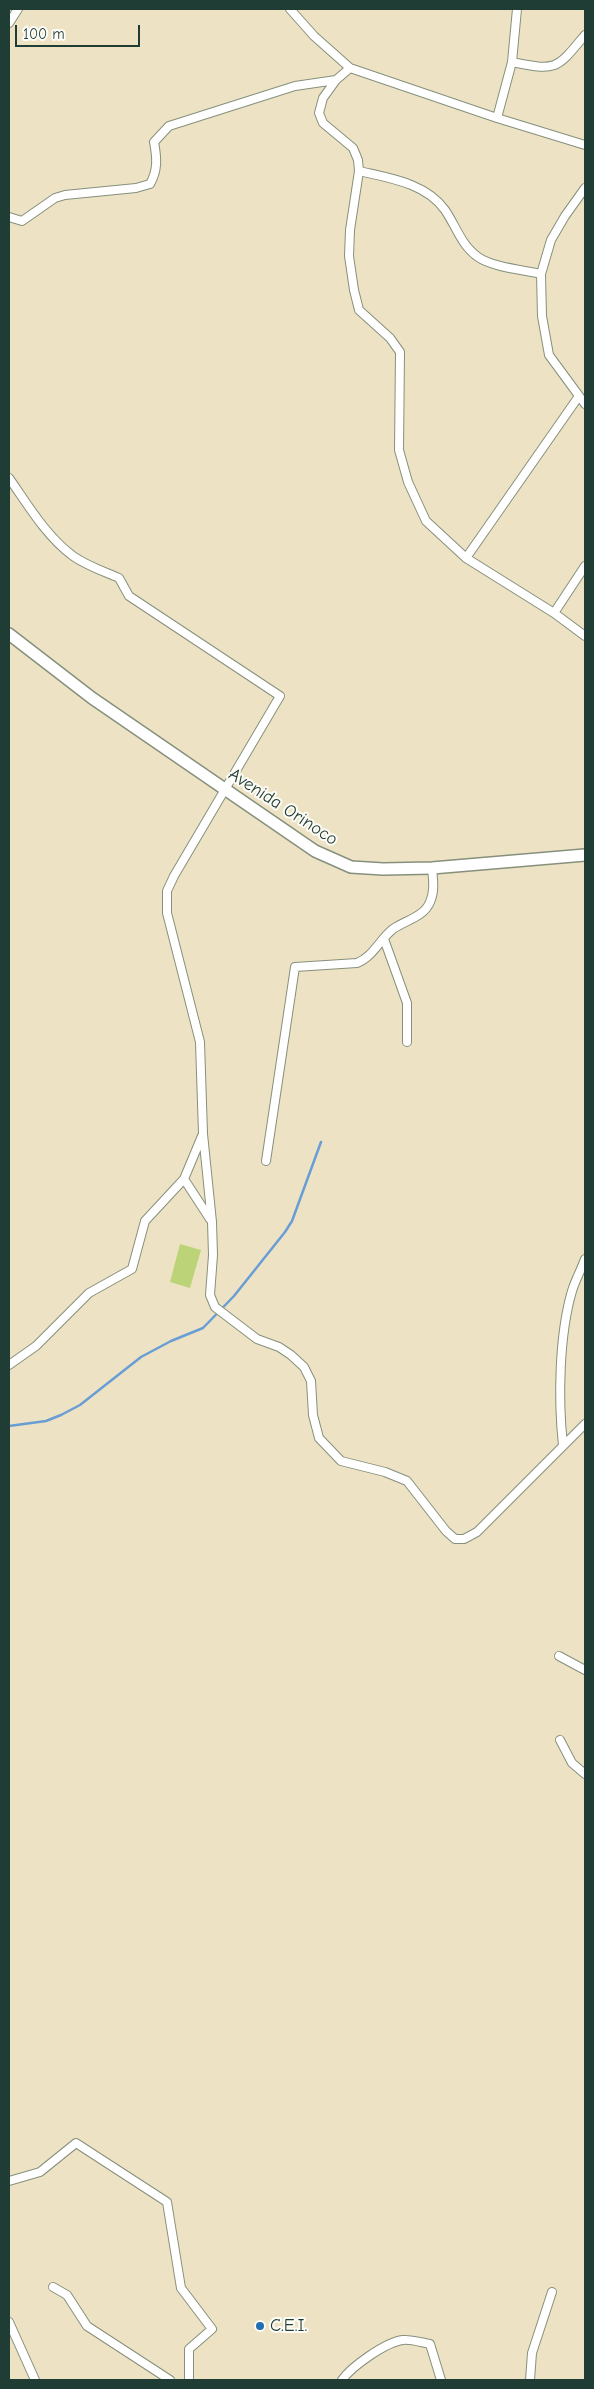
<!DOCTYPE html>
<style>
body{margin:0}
#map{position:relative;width:594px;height:2389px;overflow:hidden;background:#ede3c4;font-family:"Comic Neue",sans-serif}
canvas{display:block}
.frame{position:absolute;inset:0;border:10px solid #1f3d34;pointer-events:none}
.scale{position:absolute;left:15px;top:25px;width:125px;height:22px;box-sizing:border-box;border:2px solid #1f3d34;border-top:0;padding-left:6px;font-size:15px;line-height:18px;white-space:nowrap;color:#1f3d34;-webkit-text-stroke:4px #fdfcf7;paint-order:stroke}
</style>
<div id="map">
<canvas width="594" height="2389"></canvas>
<div class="frame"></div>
<div class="scale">100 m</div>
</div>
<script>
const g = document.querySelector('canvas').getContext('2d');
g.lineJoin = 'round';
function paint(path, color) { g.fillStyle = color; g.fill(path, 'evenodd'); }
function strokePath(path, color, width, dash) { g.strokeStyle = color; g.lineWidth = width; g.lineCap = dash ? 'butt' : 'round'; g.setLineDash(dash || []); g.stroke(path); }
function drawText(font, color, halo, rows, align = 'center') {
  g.font = font + ' "Comic Neue",sans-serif'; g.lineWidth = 4; g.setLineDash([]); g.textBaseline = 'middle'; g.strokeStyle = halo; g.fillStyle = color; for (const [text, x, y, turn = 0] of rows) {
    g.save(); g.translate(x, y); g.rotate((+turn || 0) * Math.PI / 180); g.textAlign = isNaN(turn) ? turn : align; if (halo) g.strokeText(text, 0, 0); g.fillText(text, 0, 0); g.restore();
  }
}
paint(new Path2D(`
 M180 1244 201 1250 190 1288 170 1282Z`), '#bcd377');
strokePath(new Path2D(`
 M9 1426 46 1421 61 1415 80 1405 141 1357 171 1341 203 1328 234 1296 285 1232 292 1221 321 1142`), '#699dd5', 2.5);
const minor = new Path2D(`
 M290 9 314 36 350 68 497 118 585 145
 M9 23 18 9
 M512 62C557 71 556 70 585 35
 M350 68 336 80 323 98 319 113 323 123 353 148 358 160 359 171 350 230 349 256 354 290 359 310 390 338 400 352 399 450 408 482 426 521 466 558 554 613 585 636
 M497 118 512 62 517 9
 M359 171C389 178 426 183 445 210 456 226 461 245 478 257 492 267 524 270 541 274
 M585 188 565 216 551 240 541 274 542 316 549 355 585 404
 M9 217 22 221 55 198 65 195 136 188 150 184C158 170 157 158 154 142L169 126 295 86 336 80
 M9 478C28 505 46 536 73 556 87 566 103 571 119 578L129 596 280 696 174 876 167 891V913L200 1042 203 1134 212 1222 213 1255 210 1295 215 1307 257 1339 279 1347 291 1355 304 1367 311 1381 313 1415 319 1438 341 1461 385 1472 407 1481 446 1531 455 1539H464L477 1532 585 1424
 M466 558 579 396
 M554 613 585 566
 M384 939 407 1003V1042
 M266 1161 295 967 357 963C373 957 380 939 393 929 406 920 424 917 430 902 435 891 433 879 432 868
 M184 1179 210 1219
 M9 1365 36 1346 89 1293 132 1269 145 1221 184 1179 202 1136
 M563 1445C558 1400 559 1335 572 1291 575 1281 581 1270 585 1259
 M559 1656 585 1670
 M560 1740 572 1763 585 1774
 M9 2181 40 2172 76 2143 167 2202 181 2288 212 2329 189 2349V2380
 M53 2287 67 2295 87 2326 170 2380
 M9 2322 35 2380
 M342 2380C352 2366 386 2342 403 2340 411 2339 423 2343 430 2344L441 2380
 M530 2380 532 2353 552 2292`);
const secondary = new Path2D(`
 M9 634 92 698 315 851 351 867 383 869 432 868 585 855`);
strokePath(minor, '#86907c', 10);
strokePath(secondary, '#86907c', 14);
strokePath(minor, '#fff', 8);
strokePath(secondary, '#fff', 11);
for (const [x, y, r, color] of [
 [260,2326,5,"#1f6fb2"]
]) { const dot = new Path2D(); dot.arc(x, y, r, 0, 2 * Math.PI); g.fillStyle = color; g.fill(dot); strokePath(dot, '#fdfcf7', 2); }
drawText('18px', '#1f3d34', '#fdfcf7', [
 ["Avenida Orinoco",283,807,33]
]);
drawText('18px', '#1f3d34', '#fdfcf7', [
 ["C.E.I.",270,2326]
], 'left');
</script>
